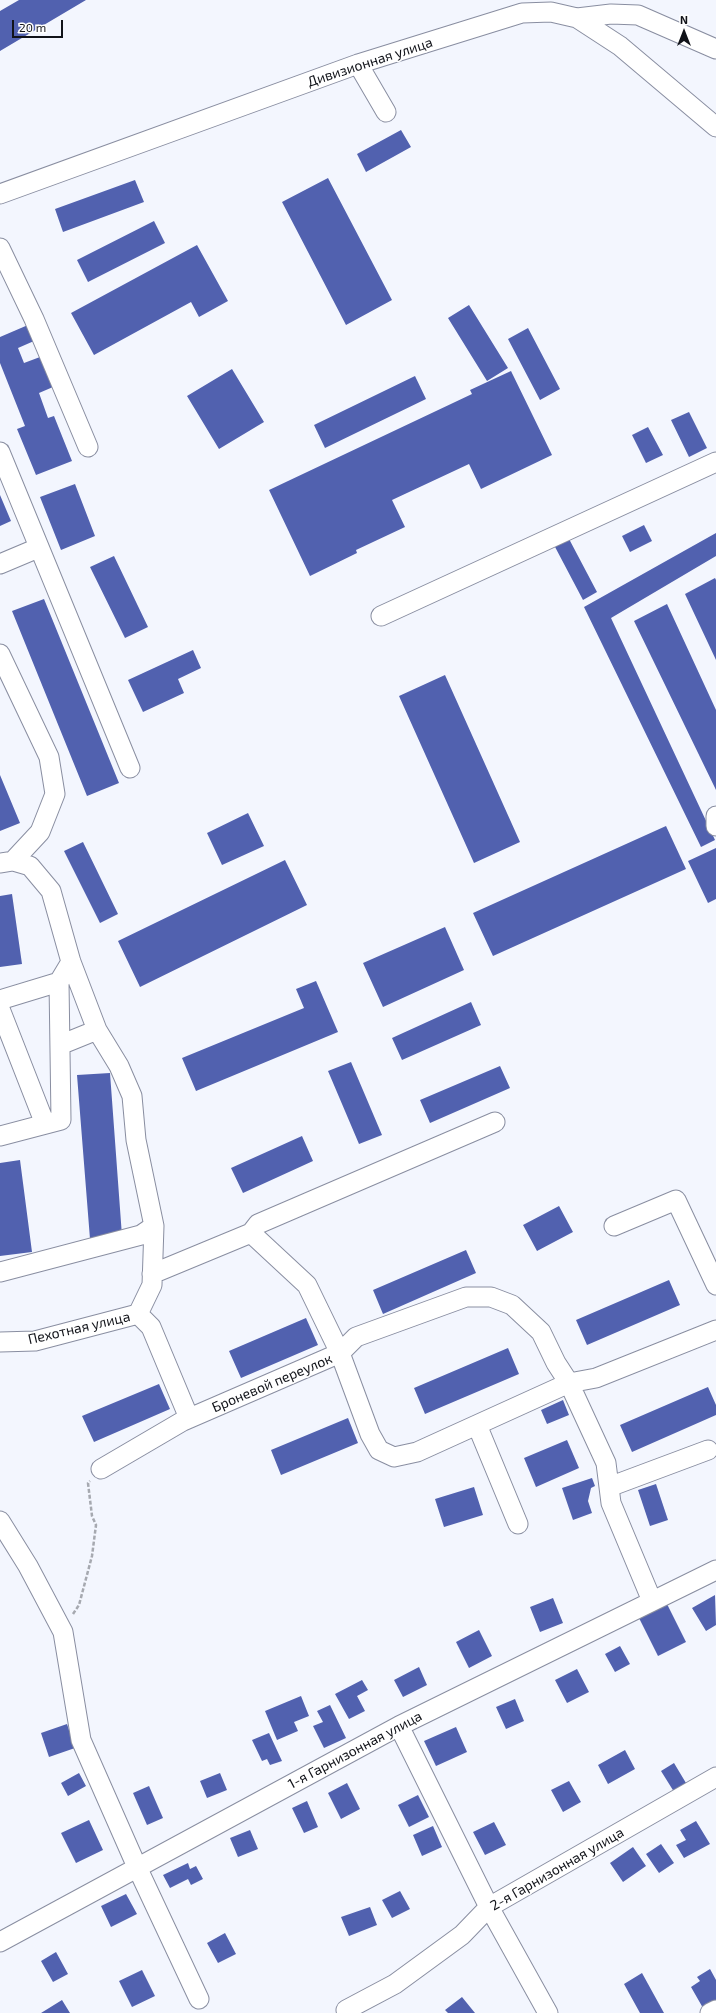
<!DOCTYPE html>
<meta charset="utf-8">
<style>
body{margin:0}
#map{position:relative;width:716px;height:2013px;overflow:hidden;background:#f3f6fe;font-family:"Exo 2",sans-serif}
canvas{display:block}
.north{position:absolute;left:664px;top:12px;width:40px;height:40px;-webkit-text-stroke:3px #fff;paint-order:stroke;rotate:0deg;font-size:11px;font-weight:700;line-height:16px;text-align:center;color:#111319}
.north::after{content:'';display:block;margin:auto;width:14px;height:18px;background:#111319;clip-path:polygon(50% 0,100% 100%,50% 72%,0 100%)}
.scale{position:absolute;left:12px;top:20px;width:51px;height:18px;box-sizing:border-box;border:2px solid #111319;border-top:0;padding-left:5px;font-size:12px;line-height:14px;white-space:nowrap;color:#111319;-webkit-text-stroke:3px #fff;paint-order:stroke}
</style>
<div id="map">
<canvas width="716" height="2013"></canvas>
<div class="north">N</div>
<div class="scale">20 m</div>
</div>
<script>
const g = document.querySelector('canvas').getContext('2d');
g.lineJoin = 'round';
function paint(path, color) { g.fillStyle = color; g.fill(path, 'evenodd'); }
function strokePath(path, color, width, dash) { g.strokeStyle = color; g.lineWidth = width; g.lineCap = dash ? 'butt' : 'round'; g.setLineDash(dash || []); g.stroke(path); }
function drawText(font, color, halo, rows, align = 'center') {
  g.font = font + ' "Exo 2",sans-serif'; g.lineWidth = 3; g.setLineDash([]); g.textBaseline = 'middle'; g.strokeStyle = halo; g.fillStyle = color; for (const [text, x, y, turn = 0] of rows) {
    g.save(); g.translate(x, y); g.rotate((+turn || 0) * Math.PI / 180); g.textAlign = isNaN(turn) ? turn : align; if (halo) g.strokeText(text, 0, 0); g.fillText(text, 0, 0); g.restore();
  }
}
paint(new Path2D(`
 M19 0H86L0 51V11Z
 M401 130 411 147 366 172 357 154Z
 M328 178 392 300 346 325 282 202Z
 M135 180 144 202 63 232 55 209Z
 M154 221 165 243 88 282 77 260Z
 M197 245 228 301 199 317 191 302 94 355 71 313Z
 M469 305 508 368 487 381 448 318Z
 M28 325 34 341 18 348 24 363 40 357 53 387 39 393 48 418 54 416 72 461 36 475 17 429 25 426 0 363V337Z
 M528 328 560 389 540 400 508 339Z
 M232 369 264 422 219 449 187 396Z
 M511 371 552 455 481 489 469 464 392 500 405 527 356 550 357 553 310 576 269 490 472 394 470 390Z
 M415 376 426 399 325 448 314 425Z
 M689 412 707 448 689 457 671 420Z
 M648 427 663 455 646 463 632 435Z
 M75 484 95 536 61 550 40 497Z
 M0 495 11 521 0 526Z
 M644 525 652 541 630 552 622 536Z
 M716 533V556L611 618 715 840 701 847 584 607Z
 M568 537 597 592 583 600 554 545Z
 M114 556 148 627 125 638 90 567Z
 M715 578 716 580V660L685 594Z
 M44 599 119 783 87 796 12 611Z
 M667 604 716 710V790L634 621Z
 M193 650 201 668 178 679 184 693 143 712 128 680Z
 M445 675 520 842 474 863 399 696Z
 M0 775 20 823 0 831Z
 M248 813 264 846 222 865 207 833Z
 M666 826 686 869 493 956 473 913Z
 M83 842 118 914 100 923 64 851Z
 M716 848V899L708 903 688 861Z
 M285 860 307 905 140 987 118 941Z
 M12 894 22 964 0 967V896Z
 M445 927 464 970 383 1007 363 963Z
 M316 981 338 1032 196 1091 182 1058 304 1008 296 989Z
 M471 1002 481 1025 402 1060 392 1038Z
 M351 1062 382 1135 359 1144 328 1071Z
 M500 1066 510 1088 430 1123 420 1100Z
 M110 1073 122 1236 90 1239 77 1075Z
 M302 1136 313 1161 243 1193 231 1168Z
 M20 1160 32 1252 0 1256V1163Z
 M559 1206 573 1232 537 1251 523 1225Z
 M466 1250 476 1273 383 1314 373 1290Z
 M669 1280 680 1305 587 1345 576 1320Z
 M306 1318 318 1345 241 1378 229 1351Z
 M508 1348 519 1374 425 1414 414 1388Z
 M159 1384 170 1409 94 1442 82 1416Z
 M708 1387 716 1405V1415L632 1452 620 1425Z
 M563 1400 569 1415 547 1424 541 1410Z
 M348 1418 358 1443 281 1475 271 1450Z
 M567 1440 579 1468 536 1487 524 1458Z
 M592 1478 595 1486 591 1488 588 1501 592 1513 573 1520 562 1488Z
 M656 1484 668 1520 650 1526 638 1490Z
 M474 1487 483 1515 444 1527 435 1499Z
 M715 1595 716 1625 706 1631 692 1608Z
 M553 1598 563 1623 540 1632 530 1607Z
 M665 1600 686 1642 658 1656 637 1614Z
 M479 1630 492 1656 469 1668 456 1642Z
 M620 1646 630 1664 615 1672 605 1654Z
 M419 1667 427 1685 403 1697 394 1680Z
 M577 1669 589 1692 567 1703 555 1680Z
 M362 1680 368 1690 357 1696 365 1711 349 1719 335 1694Z
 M301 1696 309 1716 294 1722 298 1731 277 1740 265 1711Z
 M515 1699 524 1721 506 1729 496 1707Z
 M330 1705 346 1738 324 1748 313 1726 323 1722 317 1711Z
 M67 1724 75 1748 49 1757 41 1733Z
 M456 1727 467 1752 436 1766 424 1741Z
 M269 1733 282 1761 270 1765 267 1759 262 1761 252 1740Z
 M625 1750 635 1769 608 1784 598 1765Z
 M674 1763 689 1788 676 1795 661 1771Z
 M79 1773 86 1786 68 1796 61 1783Z
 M220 1773 227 1790 207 1798 200 1781Z
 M569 1781 581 1802 563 1812 551 1790Z
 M347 1783 360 1809 341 1819 328 1793Z
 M149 1786 163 1818 147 1825 133 1793Z
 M418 1795 429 1817 409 1827 398 1805Z
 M307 1801 318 1827 304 1833 292 1808Z
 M89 1820 103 1850 76 1863 61 1833Z
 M696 1821 710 1844 684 1858 676 1845 686 1840 680 1830Z
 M494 1822 506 1845 485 1855 473 1832Z
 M433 1826 442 1847 422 1856 413 1835Z
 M250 1830 258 1849 238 1857 230 1838Z
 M661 1844 674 1863 659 1873 646 1854Z
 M633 1847 646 1866 623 1882 610 1863Z
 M188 1863 190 1869 196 1866 203 1879 191 1885 188 1879 170 1888 163 1875Z
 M400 1891 410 1909 392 1918 382 1900Z
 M126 1894 137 1914 111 1927 101 1906Z
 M370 1907 377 1925 349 1936 341 1917Z
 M225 1933 236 1954 218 1963 207 1943Z
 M56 1952 68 1974 53 1982 41 1961Z
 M710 1969 716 1980V2001L703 2008 691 1987 700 1981 697 1977Z
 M142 1970 155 1996 132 2007 119 1981Z
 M642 1973 664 2013H640L624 1984Z
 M462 1997 475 2013H448L445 2010Z
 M62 2000 70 2013H41Z`), '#5161af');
const minor = new Path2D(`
 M577 18 611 14 638 15 716 49
 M358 64 386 112
 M0 194 358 64 522 13 551 12 577 18 620 46 716 127
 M0 248 34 319 88 447
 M0 452 130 768
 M0 564 38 548
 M381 616 716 462
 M0 654 49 757 55 794 40 832 13 861 1 863
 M716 816V826
 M0 1000 59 982
 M0 1009 45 1124
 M60 1045 97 1030
 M0 1136 61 1120 59 982 71 962
 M614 1226 676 1200 716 1285
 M251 1233 307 1285 340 1353 370 1434 379 1450 394 1457 417 1452 569 1383 596 1378 716 1330
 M0 1272 141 1235 154 1226
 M152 1274 251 1233 258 1224 495 1122
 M138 1314 151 1327 189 1418
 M0 1342 35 1341 138 1314 152 1285 154 1226 136 1140 132 1096 119 1066 97 1030 71 962 51 891 30 866 13 861
 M477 1425 518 1524
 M101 1469 183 1421 340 1353 356 1337 466 1297H491L512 1305 541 1332 556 1363 569 1383 606 1463 611 1503 652 1601
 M609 1487 708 1450
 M0 1521 28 1566 63 1632 81 1740 137 1867 199 1999
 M399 1726 489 1907 548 2013
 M0 1942 399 1726 716 1570
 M346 2010 395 1984 462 1935 489 1907 716 1777
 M710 2013 716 2010`);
strokePath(minor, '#898ea1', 21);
strokePath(new Path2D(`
 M73 1614 79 1605 92 1556 96 1525 92 1516 88 1483 90 1481`), '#a6a9b0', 2.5, [4, 2]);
strokePath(minor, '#fff', 19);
drawText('14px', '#111319', '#fff', [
 ["Дивизионная улица",370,62,-18],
 ["Пехотная улица",79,1328,-13],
 ["Броневой переулок",272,1383,-23],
 ["1-я Гарнизонная улица",355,1750,-28],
 ["2-я Гарнизонная улица",557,1869,-30]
]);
</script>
